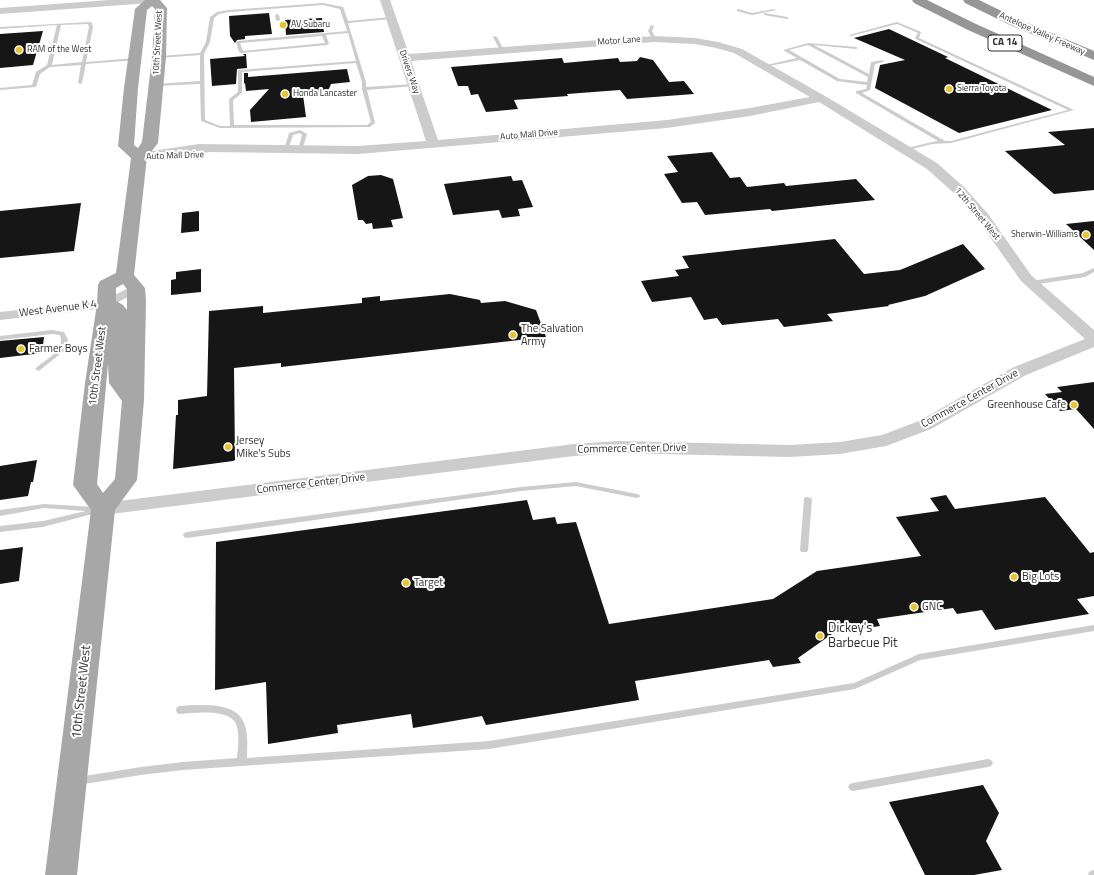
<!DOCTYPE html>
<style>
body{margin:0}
canvas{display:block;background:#fff}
</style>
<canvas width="1094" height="875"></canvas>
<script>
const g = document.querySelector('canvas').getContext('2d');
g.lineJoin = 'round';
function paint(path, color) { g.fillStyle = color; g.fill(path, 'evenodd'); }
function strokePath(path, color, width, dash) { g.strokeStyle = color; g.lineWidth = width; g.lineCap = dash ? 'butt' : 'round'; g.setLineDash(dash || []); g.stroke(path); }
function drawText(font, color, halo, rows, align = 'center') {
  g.font = font + ' "Titillium Web",sans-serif'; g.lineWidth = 4; g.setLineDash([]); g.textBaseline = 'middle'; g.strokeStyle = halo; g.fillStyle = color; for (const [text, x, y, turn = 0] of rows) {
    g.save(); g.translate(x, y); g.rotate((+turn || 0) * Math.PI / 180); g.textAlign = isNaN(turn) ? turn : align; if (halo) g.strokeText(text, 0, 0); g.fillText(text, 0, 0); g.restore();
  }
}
paint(new Path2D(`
 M269 13 272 34 245 36V39L237 40 235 43 230 36 229 16Z
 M322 18 324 32 286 35 285 20Z
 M889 29 948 57 945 58 1052 110 959 133 875 88 880 65 905 60 854 38Z
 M43 31 33 65 0 68V34Z
 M243 54H246L247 68 237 69 236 84 212 86 210 59 245 56Z
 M640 57 653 60 669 82 684 81 694 94 627 99 620 90 567 94 568 96 514 100 518 109 486 112 478 94 471 95 468 86H458L451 67 562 58 564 63 618 58 620 62 637 61Z
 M347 69 350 82 331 84 327 93 303 95 306 117 251 122 250 110 269 89 246 91 245 83 244 84V73H248V77Z
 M1094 128V190L1054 194 1005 151 1065 145 1048 132Z
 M712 152 730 178 740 177 747 187 784 183 786 186 856 179 875 200 772 211 770 209 705 215 697 202 682 203 664 174 678 172 667 156Z
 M381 175 393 179 403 218 391 220 393 227 373 229 372 223 366 224 363 220H358L352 185 368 176Z
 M511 176 513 181 522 180 533 207 518 209 520 216 502 218 499 210 453 215 444 184Z
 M81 203 74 251 0 258V211Z
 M199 211V231L181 233 182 213Z
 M1094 221V250L1066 224Z
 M835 239 864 274 900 270 963 244 985 269 925 296 888 305 889 306 827 314 833 321 784 327 778 319 722 325 717 318 704 320 691 297 652 302 641 281 679 276 675 270 689 268 682 256Z
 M201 269V292L171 295V280L176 279V272Z
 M450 294 480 300 481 303 505 301 536 310 546 337 281 367V363L234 368 235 460 233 461 173 469 176 415H178V400L207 396 209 311 263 306V313L362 303V298L380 296V301Z
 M44 337 42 353 0 358V341Z
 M1094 382V429L1076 409 1060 411 1045 394 1062 392 1057 387Z
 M37 460 33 482H31L28 496 0 500V466Z
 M946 495 955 509 1045 497 1090 553 1094 552V596L1077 599 1089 614 995 630 982 610 957 614 953 608 877 619 880 626 854 630 849 622 798 658 801 663 773 667 769 660 635 681 639 700 486 725 482 716 413 728 411 714 337 725 338 733 268 744 266 682 215 690 216 542 527 500 533 520 555 517 557 524 576 522 609 624 773 599 817 571 921 556 896 517 939 511 930 498Z
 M23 547 19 581 0 584V550Z
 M983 785 999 813 986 841 1002 870 974 875H925L889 802Z`), '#161616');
paint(new Path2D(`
 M323 3 343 7 348 21 391 17 393 18 391 19 348 23 366 82V87L414 84 416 85 414 86 367 90 375 123 370 127 220 128 201 121 200 84 156 86 154 85 156 84 200 81V55L159 58 157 57 159 56 200 53 206 42 210 17 217 12 229 10ZM323 5 340 9 347 31 238 41 236 42 239 52 241 53 327 45 329 44 326 35 348 33 356 61 238 70V92L229 99 230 126H220L205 120 204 54 210 42 214 18 219 14 229 12ZM322 36 325 43 243 51 240 43ZM356 63 362 82V89L371 122 367 125H234L233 100 242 93V72Z
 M738 9 752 13 774 9 776 10 752 15 737 11V9Z
 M765 13 787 17 789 18 787 19 764 15V13Z
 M277 14 279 15 280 20 278 21 276 20 275 15Z
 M90 22 92 23 93 27 86 62 135 58H137V60L86 64 82 83 80 84 78 83 81 65 50 67 40 74 36 87 0 90V88L32 85 36 72 47 65 57 25 0 29V27ZM88 24 89 27 82 62 52 65 61 25Z
 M897 22 921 32 919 38 1074 110 951 143 932 144 905 151H903V149L932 142 938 141 856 93V91L866 89 867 85 837 81 800 60 764 67 762 66 797 58 783 50 808 43 857 47V49H856L814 45 869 74 871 62 883 60V62L875 64 870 90 862 93 945 141H951L1068 110 916 39 915 38 918 33 897 24 851 36 849 35ZM808 45 868 77 867 82 840 79 789 50Z
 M651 25 654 26 652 31 656 39 655 40H653L648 31Z
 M494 36 497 37 504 50 503 51 500 50 493 37Z
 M300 130 307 134 302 151 298 150 302 135 300 133 293 135 288 150 284 151V150L289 133Z
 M1094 268V272L1085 277 1031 285 1028 283 1031 281 1083 273Z
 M52 330 64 332 68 340 64 351 40 370 38 371 35 369 36 368C46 359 66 350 60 335L52 334 0 340V336Z
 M576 482 637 494 641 496 637 498 576 486 521 491 187 538 184 537 183 535 184 533 187 532 521 487Z
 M805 497H808L812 499 808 550 807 552H801L800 550 804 499Z
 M44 504 95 507 103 508 104 510 100 512 43 527 0 532V526L43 521 86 511 44 508 0 516V510Z
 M1094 625V631L920 660 855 689 489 749 183 770 141 775 78 785 75 784 73 781 75 778 78 777 141 767 183 762 237 758C238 748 240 734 236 724 229 708 194 713 180 714L177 713 176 710 177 707 180 706C197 705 234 701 243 721 249 732 247 746 247 758L489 741 854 683 919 654Z
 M988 759 991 760 993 763 991 766 988 767 853 791 850 790 848 787 850 784 853 783Z
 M1093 870H1094V875H1088L1089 872Z`), '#ccc');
paint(new Path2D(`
 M136 284 140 285 142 288 140 291 106 308 0 320V312L103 301Z`), '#ccc');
paint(new Path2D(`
 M109 0H155L150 3 0 14V8Z
 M380 0H390L409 54 654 36 695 38 718 42 742 49 825 96 937 163 965 188 988 214 1031 275 1094 330V347L1026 375 931 429 886 446 840 454 790 457 618 453 574 456 103 515 96 514 93 509 96 504 103 503 574 444 618 441 790 445 840 442 882 435 919 421 1014 367 1085 339 1021 281 978 220 955 194 927 169 819 102 750 116 667 128 358 154 211 152 175 155 139 161 134 160 133 157 134 154 139 153 199 144 358 146 426 141ZM654 42 695 44 716 48 734 53 810 97 750 108 667 120 438 140 411 61Z`), '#ccc');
paint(new Path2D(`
 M145 0H160L167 8 166 57 158 143 147 157 134 275 145 288 146 301 144 400 137 480 115 510 77 875H45L91 510 73 485 85 383 97 304 98 285 100 281 116 273 131 158 118 146 124 88 135 9ZM152 6 155 9 152 57 142 142 138 148 134 145 138 88 147 10ZM123 284 127 289V310L123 305 116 301V288ZM108 364 109 383 122 401 115 479 103 493 97 484Z`), '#a7a7a7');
paint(new Path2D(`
 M912 0H927L976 24 1094 77V86L968 30 914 3Z
 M963 0H979L1018 19 1094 51V60L1010 25 965 3Z`), '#969696');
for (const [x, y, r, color] of [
 [283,25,4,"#eac42c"],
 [19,50,4,"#eac42c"],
 [949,89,4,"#eac42c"],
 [285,94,4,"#eac42c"],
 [1086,235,4,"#eac42c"],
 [513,335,4,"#eac42c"],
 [21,349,4,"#eac42c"],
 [1074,405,4,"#eac42c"],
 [228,447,4,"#eac42c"],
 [1014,577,4,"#eac42c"],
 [406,583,4,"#eac42c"],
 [914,607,4,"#eac42c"],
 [820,636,4,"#eac42c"]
]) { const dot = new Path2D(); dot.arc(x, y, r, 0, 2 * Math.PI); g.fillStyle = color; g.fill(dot); strokePath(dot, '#fff', 1.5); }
drawText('9px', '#2f2f2f', '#fff', [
 ["AV Subaru",291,25],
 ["RAM of the West",27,50],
 ["Sierra Toyota",957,89],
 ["Honda Lancaster",293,94],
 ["Sherwin-Williams",1078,235,"right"]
], 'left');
drawText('9px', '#2f2f2f', '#fff', [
 ["Antelope Valley Freeway",1042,34,24],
 ["Motor Lane",619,41,-4],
 ["10th Street West",158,43,-87],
 ["Drivers Way",409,72,71],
 ["Auto Mall Drive",529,135,-5],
 ["Auto Mall Drive",175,156,-2],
 ["12th Street West",977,214,50]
]);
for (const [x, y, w] of [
 [1005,43,34]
]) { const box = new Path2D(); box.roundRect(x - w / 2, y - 8, w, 16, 3); g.fillStyle = '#fff'; g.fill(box); strokePath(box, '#2f2f2f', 1); }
drawText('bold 10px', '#2f2f2f', null, [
 ["CA 14",1005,43]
]);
drawText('11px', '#2f2f2f', '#fff', [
 ["West Avenue K 4",58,309,-7],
 ["10th Street West",98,366,-83],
 ["Commerce Center Drive",970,399,-29],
 ["Commerce Center Drive",632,449,-1],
 ["Commerce Center Drive",311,484,-7]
]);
drawText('11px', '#2f2f2f', '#fff', [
 ["The Salvation",521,329],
 ["Army",521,342],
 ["Farmer Boys",29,349],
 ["Greenhouse Cafe",1066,405,"right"],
 ["Jersey",236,441],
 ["Mike's Subs",236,454],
 ["Big Lots",1022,577],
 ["Target",414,583],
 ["GNC",922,607]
], 'left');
drawText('13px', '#2f2f2f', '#fff', [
 ["Dickey's",828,629],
 ["Barbecue Pit",828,644]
], 'left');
drawText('13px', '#2f2f2f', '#fff', [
 ["10th Street West",82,692,-84]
]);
</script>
